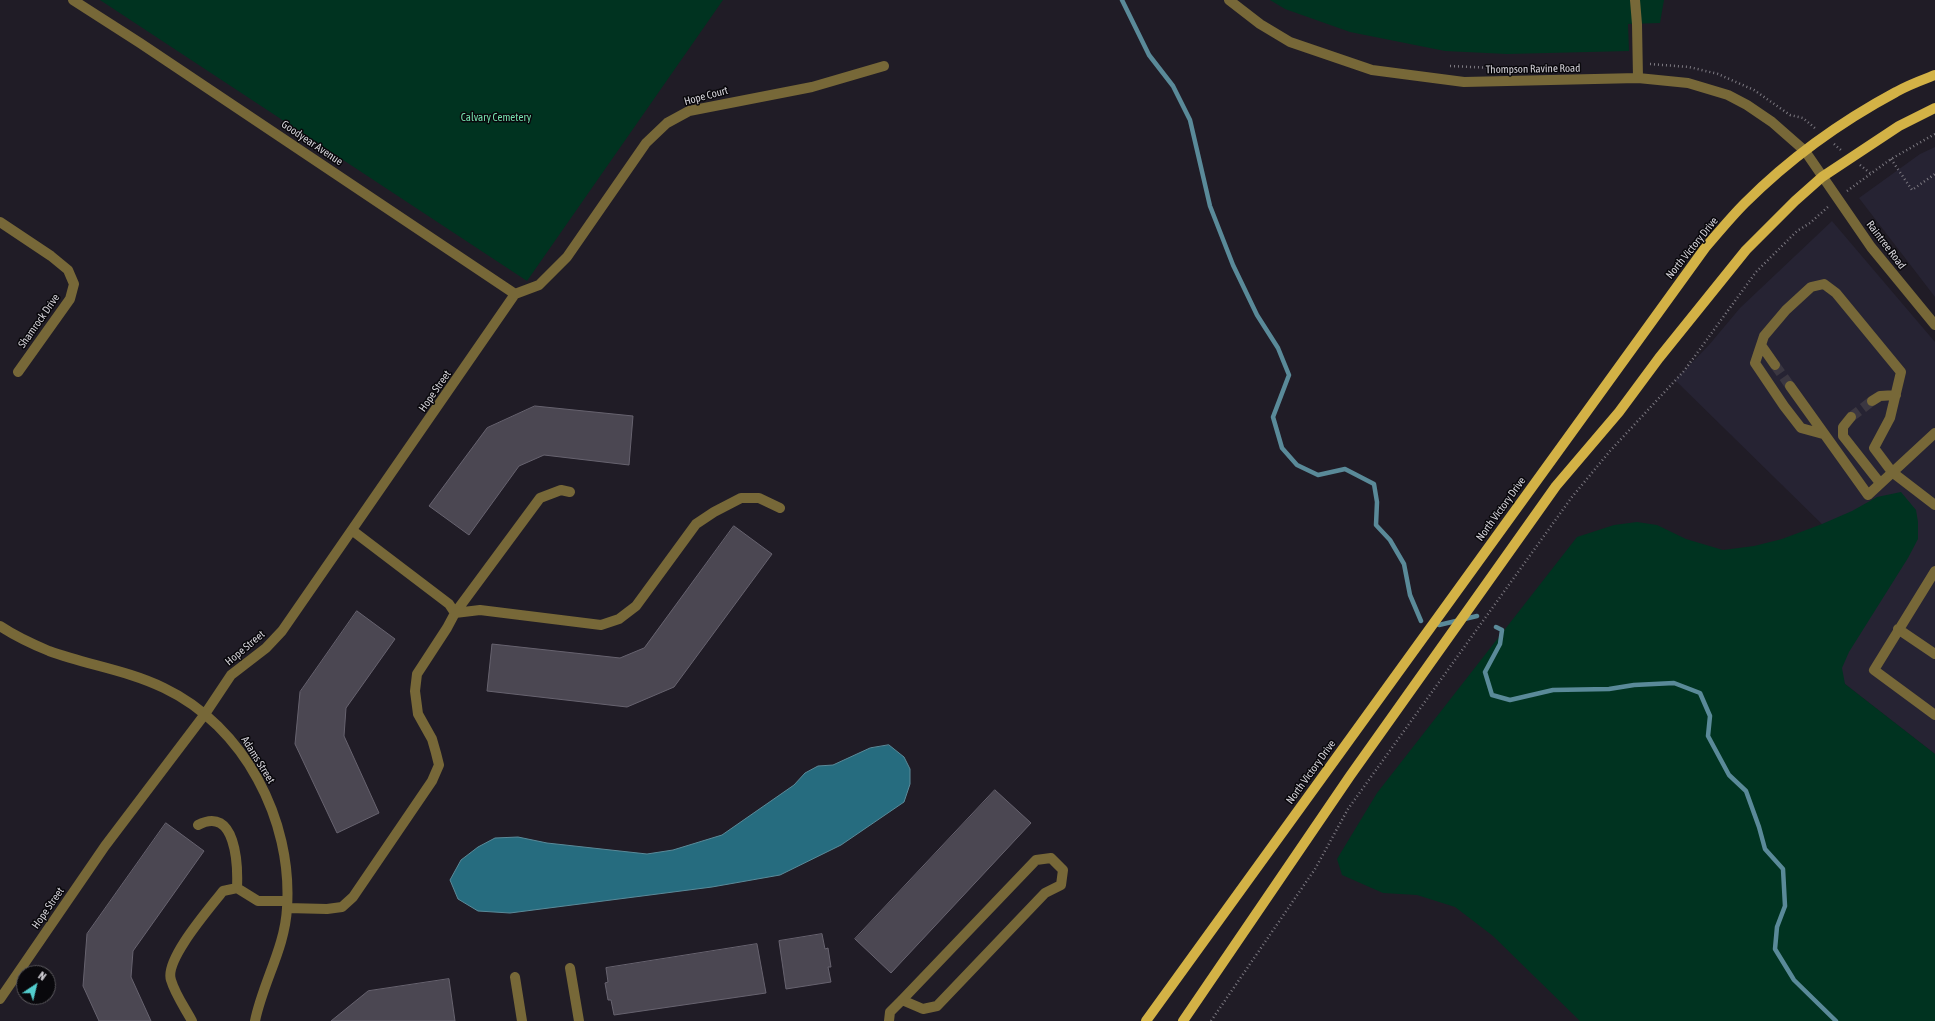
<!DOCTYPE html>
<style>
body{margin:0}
#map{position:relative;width:1935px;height:1021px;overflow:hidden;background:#201c26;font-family:"Asap Condensed",sans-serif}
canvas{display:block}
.north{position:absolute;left:16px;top:965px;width:40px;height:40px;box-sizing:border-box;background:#09080c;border:1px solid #5a585d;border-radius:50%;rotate:35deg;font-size:11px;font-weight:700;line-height:16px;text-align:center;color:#d3d1d7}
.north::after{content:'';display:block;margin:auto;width:14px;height:18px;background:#52cdcd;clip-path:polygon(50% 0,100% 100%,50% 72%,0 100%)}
</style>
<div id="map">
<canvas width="1935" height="1021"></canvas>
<div class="north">N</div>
</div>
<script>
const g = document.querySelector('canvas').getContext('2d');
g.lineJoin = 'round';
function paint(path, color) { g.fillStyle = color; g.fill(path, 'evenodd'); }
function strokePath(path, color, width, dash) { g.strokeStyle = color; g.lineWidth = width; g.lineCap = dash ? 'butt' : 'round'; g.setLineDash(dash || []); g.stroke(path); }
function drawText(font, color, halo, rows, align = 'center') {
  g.font = font + ' "Asap Condensed",sans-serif'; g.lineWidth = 3; g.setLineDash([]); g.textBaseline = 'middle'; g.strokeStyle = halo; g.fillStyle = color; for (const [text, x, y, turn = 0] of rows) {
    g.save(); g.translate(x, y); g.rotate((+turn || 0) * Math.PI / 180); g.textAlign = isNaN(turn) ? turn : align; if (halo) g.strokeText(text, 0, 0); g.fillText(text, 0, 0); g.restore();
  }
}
paint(new Path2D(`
 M1935 147V297L1859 198 1920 154Z
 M1832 221 1935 342V754L1822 666 1879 580 1675 380 1709 345 1740 308Z`), '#262333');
paint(new Path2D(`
 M100 0H723L527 281Z
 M1270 0H1664L1660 23 1628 24 1629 51 1507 54 1445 51 1350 32 1285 9Z
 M1901 492 1916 510 1918 522V539L1908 558 1849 652 1842 668 1845 684 1935 754V1021H1580L1493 936 1455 907 1417 895 1383 893 1342 875 1337 859 1377 793 1577 537 1614 525 1637 522 1657 525 1686 539 1723 550 1754 546 1782 539 1822 524 1852 511 1877 497Z`), '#003320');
const water = new Path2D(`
 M889 745 904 757 910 769V784L904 802 841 845 780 875 712 887 510 913 478 911 458 899 450 880 461 860 478 847 495 838 518 837 547 843 647 854 673 850 722 835 794 785 805 773 818 766 833 765 870 748Z`);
paint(water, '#266c7f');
strokePath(water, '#5a8a99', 1);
strokePath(new Path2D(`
 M1122 0 1149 55 1173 86 1190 120 1210 206 1233 265 1257 315 1278 348 1289 375 1273 417 1282 448 1297 465 1318 475 1345 469 1374 484 1377 502 1376 525 1390 540 1404 564 1410 595 1421 621
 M1434 623 1439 625 1477 616
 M1496 627 1502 630 1500 644 1485 672 1492 695 1510 700 1553 690 1609 689 1634 685 1674 683 1700 693 1710 716 1708 736 1729 775 1746 791 1759 827 1765 849 1783 869 1785 906 1777 927 1775 949 1794 980 1836 1021`), '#5a8a99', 4.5);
const building = new Path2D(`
 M535 406 633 416 629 465 544 455 519 466 469 535 429 506 487 428Z
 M734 526 772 554 674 687 627 707 487 691 492 644 620 658 644 648Z
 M357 611 395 639 346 708 344 736 379 813 337 833 295 744 300 692Z
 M995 790 1031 823 891 973 855 939Z
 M166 823 204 851 133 951 131 977 151 1021H99L83 986 87 934Z
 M822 934 825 949 828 948 831 967H828L831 982 786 989 779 941Z
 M757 944 766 993 614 1015 611 1000H608L605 983 608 982 606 968Z
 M449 979 455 1021H331L368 991Z`);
paint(building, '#4b4752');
strokePath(building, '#67636f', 1);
strokePath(new Path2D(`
 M1775 365 1790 386
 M1851 417 1872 401`), '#3b3741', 10, [10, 5]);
strokePath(new Path2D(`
 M1650 64 1689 67 1718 74 1754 90 1790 115 1803 118 1816 129
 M1450 66 1493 68
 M1834 144 1842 151
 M1891 159 1912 190 1935 174
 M1860 165 1870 173
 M1847 191 1891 159 1935 134
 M1211 1021 1315 869 1348 809 1572 497 1610 451 1684 371 1756 272 1797 231 1810 223 1829 206`), '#7d7a82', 2.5, [1, 3]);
strokePath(new Path2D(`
 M73 0 140 43 515 294 539 285 567 257 646 143 667 123 689 111 812 87 884 66
 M1229 0 1260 24 1290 42 1372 70 1464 82 1638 78 1688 83 1728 95 1747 105 1772 122 1805 151 1871 247 1935 325
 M1635 0 1637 24 1638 78
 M0 222 51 256 68 270 74 284 70 299 18 372
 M1761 345 1775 365
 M1790 386 1868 495 1935 433
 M1872 401 1880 396 1896 395
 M1851 417 1843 427V436L1880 483
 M1823 434 1801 428 1784 406 1755 363 1764 336 1786 310 1811 287 1824 284 1836 293 1901 372 1890 418 1874 448 1892 472 1935 505
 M1935 571 1874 670 1935 715
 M455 613 480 610 601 625 619 619 636 606 696 524 714 512 741 498H759L780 508
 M455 613 540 498 561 490 570 492
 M0 626C15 636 32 644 49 651 87 665 127 670 164 688 244 726 293 820 287 908 285 948 263 982 255 1021
 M1898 629 1935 654
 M198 825C236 805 238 865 237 888
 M287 908 327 909 342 907 353 897 432 781 439 765 436 753 432 739 418 714 415 691 417 674 447 628 455 613 449 604 353 531
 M570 968 579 1021
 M515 977 522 1021
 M0 999 105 846 205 714 231 675 266 648 282 631 515 294
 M192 1021C185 1008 175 994 171 980 164 960 210 908 223 891L237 888 258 901H287
 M889 1021 890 1012 902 1000 1036 860 1051 858 1063 870 1061 885 1045 893 937 1006 923 1009 902 1000`), '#776838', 10);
strokePath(new Path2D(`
 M1146 1021 1705 248C1718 233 1731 217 1745 203 1789 159 1842 121 1896 92 1908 85 1922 80 1935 75
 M1183 1021 1350 776 1556 486 1619 412 1659 358 1746 250 1795 201 1822 177 1899 126 1935 108`), '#d3b246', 10);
drawText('11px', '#d3d1d7', '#09080c', [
 ["Thompson Ravine Road",1533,69,-1],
 ["Hope Court",706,96,-15],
 ["Goodyear Avenue",312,143,34],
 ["Raintree Road",1886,245,53],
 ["North Victory Drive",1692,248,-51],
 ["Shamrock Drive",39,321,-55],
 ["Hope Street",435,391,-55],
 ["North Victory Drive",1501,509,-54],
 ["Hope Street",245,648,-40],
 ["Adams Street",258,760,58],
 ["North Victory Drive",1311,772,-54],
 ["Hope Street",48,908,-55]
]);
drawText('11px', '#76e1af', '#09080c', [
 ["Calvary Cemetery",496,118]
]);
</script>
